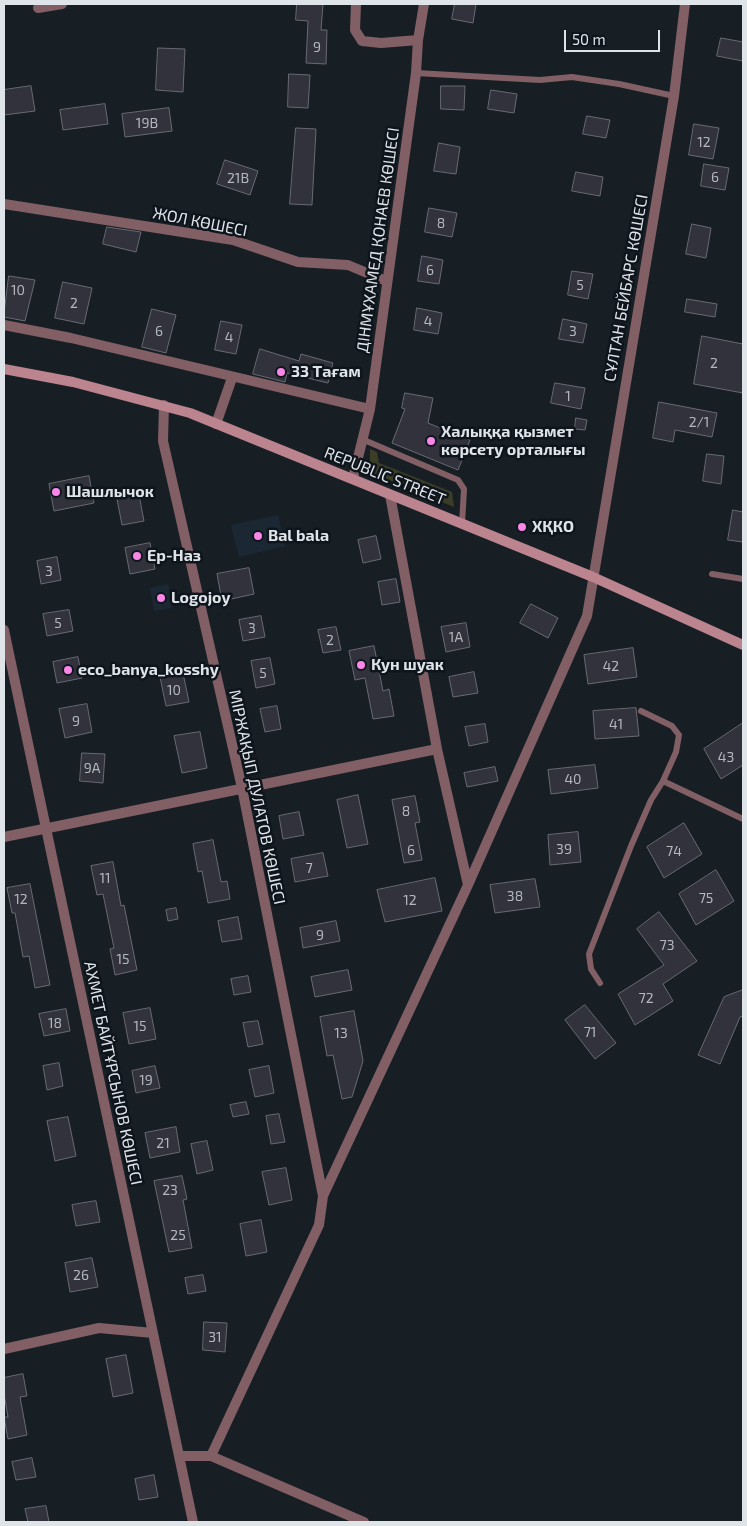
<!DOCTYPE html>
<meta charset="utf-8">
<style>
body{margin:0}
#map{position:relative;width:747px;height:1526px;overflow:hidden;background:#171f25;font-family:"Exo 2",sans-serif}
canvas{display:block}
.frame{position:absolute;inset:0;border:5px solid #dfe4e9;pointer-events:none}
.scale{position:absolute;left:564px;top:30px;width:96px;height:22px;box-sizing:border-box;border:2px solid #dfe4e9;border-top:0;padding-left:6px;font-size:15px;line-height:18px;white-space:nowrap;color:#dfe4e9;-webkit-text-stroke:4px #0e151c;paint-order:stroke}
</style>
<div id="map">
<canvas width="747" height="1526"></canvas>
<div class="frame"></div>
<div class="scale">50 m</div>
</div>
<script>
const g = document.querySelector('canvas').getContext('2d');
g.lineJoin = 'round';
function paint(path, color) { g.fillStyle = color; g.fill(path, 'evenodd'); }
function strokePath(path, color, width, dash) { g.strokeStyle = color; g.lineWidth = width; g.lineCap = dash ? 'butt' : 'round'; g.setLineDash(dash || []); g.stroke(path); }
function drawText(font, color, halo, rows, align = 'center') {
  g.font = font + ' "Exo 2",sans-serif'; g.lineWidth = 5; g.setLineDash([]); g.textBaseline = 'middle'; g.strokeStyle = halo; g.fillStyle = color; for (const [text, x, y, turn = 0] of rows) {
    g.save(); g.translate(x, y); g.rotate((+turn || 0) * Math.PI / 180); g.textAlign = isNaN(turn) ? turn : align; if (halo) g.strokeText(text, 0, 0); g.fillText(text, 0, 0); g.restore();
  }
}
paint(new Path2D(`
 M278 515 285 546 239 557 231 525Z
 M168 584 172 608 154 611 150 588Z`), '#1b2833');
paint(new Path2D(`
 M370 449 377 452 379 463 452 492 454 507 374 474 370 468Z`), '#3b3d26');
const building = new Path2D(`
 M297 4H323L321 30H327L326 64 306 63 308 21 296 20Z
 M455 4H476L473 23 452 19Z
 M721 38 743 42V61L717 56Z
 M158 48 185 49 183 92 156 90Z
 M289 74 310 75 308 108 288 107Z
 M31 86 35 111 4 115V90Z
 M441 86H465L464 110 441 109Z
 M491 90 517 94 514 113 488 109Z
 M105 104 108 124 63 130 60 110Z
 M169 108 172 131 125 137 122 114Z
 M587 116 610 120 606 138 583 134Z
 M694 124 719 128 713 159 689 155Z
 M296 128 316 129 312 205 290 204Z
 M439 143 460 147 456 174 434 171Z
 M225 160 258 171 250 195 217 184Z
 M704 164 729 168 725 190 701 186Z
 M576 172 603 177 600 196 572 191Z
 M429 208 457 213 452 237 425 232Z
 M692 224 711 228 706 258 686 254Z
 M107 227 141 232 136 252 103 244Z
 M422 256 443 260 439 284 418 281Z
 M572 271 593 274 588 299 568 295Z
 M9 276 35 280 25 321 4 317Z
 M63 282 92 288 84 324 55 318Z
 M687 299 717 304 715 317 685 312Z
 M417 308 442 313 438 334 414 330Z
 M152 309 176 315 166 353 142 347Z
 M563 319 587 324 583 343 559 339Z
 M221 321 242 325 236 354 215 350Z
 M702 336 743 344V393L694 384Z
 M260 349 299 361 301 354 333 363 328 383 287 373 285 382 253 374Z
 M555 383 585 388 581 409 551 403Z
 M405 393 433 398 428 423 470 440 458 470 392 443 405 409 402 408Z
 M659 402 717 413 712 437 675 430 673 442 653 438Z
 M576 418 587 420 585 430 575 429Z
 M707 454 724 456 721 484 703 481Z
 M89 476 94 503 54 511 49 484Z
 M139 495 144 521 122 525 117 499Z
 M733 510 743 512V542L728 540Z
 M376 536 381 559 363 563 358 540Z
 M150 543 155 569 130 574 125 548Z
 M57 557 61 580 41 584 37 561Z
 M249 568 254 594 222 601 217 574Z
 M396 579 400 602 382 605 378 582Z
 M531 604 558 618 548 638 520 623Z
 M69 610 73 631 47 636 43 614Z
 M261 616 265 637 243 641 239 620Z
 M466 623 470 647 446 652 441 627Z
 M336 627 341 650 323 653 318 630Z
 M374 646 383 691 389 689 394 716 373 719 365 678 355 680 349 651Z
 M633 648 637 677 588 684 584 655Z
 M78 657 82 678 57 683 53 662Z
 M270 658 275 684 256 688 251 661Z
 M474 672 478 693 453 697 449 677Z
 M183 673 189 702 166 706 160 677Z
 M87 704 92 732 65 738 59 709Z
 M277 706 281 729 265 732 260 709Z
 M636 708 639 736 595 739 593 711Z
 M743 723V765L721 779 704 749Z
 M485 724 488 742 469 746 465 727Z
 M200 732 207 768 182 773 174 736Z
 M82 753 105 754 103 783 80 781Z
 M595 765 598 788 551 794 548 770Z
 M495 767 498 781 467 787 464 773Z
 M358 795 368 844 347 848 337 800Z
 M415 796 420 822 415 823 422 860 404 863 392 800Z
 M299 812 304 835 283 839 279 816Z
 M684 823 702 854 664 878 647 847Z
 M578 832 581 862 550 865 548 835Z
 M213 840 221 882 227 881 230 899 208 903 202 871 198 872 193 844Z
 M323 853 328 876 295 882 291 859Z
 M113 862 121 906 124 905 137 970 115 975 110 949 114 948 103 894 97 895 91 866Z
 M716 870 734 901 696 925 679 894Z
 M435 878 442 911 385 922 377 890Z
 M535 879 540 907 495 913 490 885Z
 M30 884 50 985 35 988 29 956 23 957 15 913H12L7 888Z
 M176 908 178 919 168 921 166 910Z
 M659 912 697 961 663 984 673 1001 635 1025 618 994 664 965 637 929Z
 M238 917 242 939 222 942 218 921Z
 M336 921 340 941 303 948 300 928Z
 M348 970 352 990 315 997 311 977Z
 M248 976 251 992 234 995 231 979Z
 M743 990V1016L740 1017 720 1064 698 1055 724 997Z
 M585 1005 616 1043 595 1059 565 1020Z
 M150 1008 156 1039 129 1044 123 1013Z
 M66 1009 70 1031 44 1036 39 1014Z
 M354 1011 363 1061 352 1097 342 1099 333 1055 327 1056 320 1017Z
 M258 1021 263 1044 248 1047 243 1023Z
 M59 1063 63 1086 47 1090 43 1066Z
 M155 1066 160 1088 136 1093 132 1071Z
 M269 1066 274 1093 255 1097 249 1070Z
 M246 1102 249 1114 233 1117 230 1105Z
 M279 1114 285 1142 271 1144 266 1116Z
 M68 1117 76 1156 55 1161 47 1121Z
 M176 1127 180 1152 150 1158 145 1133Z
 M207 1141 213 1170 197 1174 191 1144Z
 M286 1168 292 1200 269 1205 262 1172Z
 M182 1176 187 1199 183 1200 192 1248 169 1252 154 1181Z
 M96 1201 100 1222 76 1226 72 1205Z
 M261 1220 267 1252 246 1256 240 1224Z
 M92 1258 98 1287 70 1292 65 1263Z
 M203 1275 206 1291 188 1294 185 1278Z
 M204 1322 227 1323 225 1352 203 1350Z
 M126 1355 133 1393 113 1397 106 1359Z
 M23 1374 27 1396 20 1397 27 1435 8 1439 4 1417H8L4 1394V1378Z
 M32 1458 36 1477 16 1480 12 1462Z
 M154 1475 158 1497 139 1500 135 1479Z
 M46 1506 49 1522H28L25 1509Z`);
paint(building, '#31323b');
strokePath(building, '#686974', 1);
strokePath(new Path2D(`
 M416 73 540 80 572 77 619 84 674 96
 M364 440 458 480 464 489 462 524
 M712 574 743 579
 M663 781 743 819
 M600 983 591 969 589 954 631 846 651 800 663 781 676 752 679 735 672 726 641 711`), '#815f65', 6);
strokePath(new Path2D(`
 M356 4 355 30 362 41 381 43 418 40
 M38 8 62 4
 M4 204 233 240 298 262 348 265 386 281
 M4 325 71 338 370 409
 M164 405 163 441 242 788 323 1196
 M216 424 232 378
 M353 478 370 409 416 73 418 40 424 4
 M390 495 437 749 468 885
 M4 630 193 1522
 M4 837 437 749
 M4 1349 99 1328 153 1333
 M179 1456H211L319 1225 323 1196 468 885 587 616 674 96 685 4
 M211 1456 364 1522`), '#815f65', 10);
strokePath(new Path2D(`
 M4 369 73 382 190 413 593 577 743 645`), '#bb848e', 10);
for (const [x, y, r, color] of [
 [281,372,5,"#fa87e7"],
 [431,441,5,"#fa87e7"],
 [56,492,5,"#fa87e7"],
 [522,527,5,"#fa87e7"],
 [258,536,5,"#fa87e7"],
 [137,556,5,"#fa87e7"],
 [161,598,5,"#fa87e7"],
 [361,665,5,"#fa87e7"],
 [68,670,5,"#fa87e7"]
]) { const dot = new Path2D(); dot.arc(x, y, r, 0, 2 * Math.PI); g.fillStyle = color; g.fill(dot); strokePath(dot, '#0e151c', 2); }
drawText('14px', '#b4b8be', null, [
 ["9",317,47],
 ["19В",147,123],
 ["12",704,142],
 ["6",715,177],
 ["21В",238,178],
 ["8",441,223],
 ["6",430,270],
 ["5",580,285],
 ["10",18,290],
 ["2",74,303],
 ["4",428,321],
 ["6",159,331],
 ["3",573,331],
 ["4",229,337],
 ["2",714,363],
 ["1",568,396],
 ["2/1",699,422],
 ["3",49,571],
 ["5",58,623],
 ["3",252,628],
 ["1А",456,637],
 ["2",330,640],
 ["42",611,666],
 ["5",263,673],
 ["10",174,690],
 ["9",76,721],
 ["41",616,724],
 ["43",726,757],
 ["9А",92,768],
 ["40",573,779],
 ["8",406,811],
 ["39",564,849],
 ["6",411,850],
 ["74",674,851],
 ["7",309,868],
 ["11",105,878],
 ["38",515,896],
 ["75",706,898],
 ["12",21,899],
 ["12",410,900],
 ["9",320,935],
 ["73",667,945],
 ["15",123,959],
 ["72",646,998],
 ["18",55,1023],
 ["15",140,1026],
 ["71",590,1032],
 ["13",341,1033],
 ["19",146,1080],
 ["21",163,1143],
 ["23",170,1190],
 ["25",178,1235],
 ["26",81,1275],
 ["31",215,1337]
]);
drawText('16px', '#dfe4e9', '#0e151c', [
 ["ЖОЛ КӨШЕСІ",200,222,11],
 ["ДІНМҰХАМЕД ҚОНАЕВ КӨШЕСІ",378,240,-82],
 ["СҰЛТАН БЕЙБАРС КӨШЕСІ",626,288,-80],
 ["REPUBLIC STREET",385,476,22],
 ["МІРЖАҚЫП ДУЛАТОВ КӨШЕСІ",257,797,78],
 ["АХМЕТ БАЙТҰРСЫНОВ КӨШЕСІ",113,1073,78]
]);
drawText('bold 16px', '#dfe4e9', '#0e151c', [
 ["33 Тағам",291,372],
 ["Халыққа қызмет",441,432],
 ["көрсету орталығы",441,450],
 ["Шашлычок",66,492],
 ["ХҚКО",532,527],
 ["Bal bala",268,536],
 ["Ер-Наз",147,556],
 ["Logojoy",171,598],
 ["Кун шуак",371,665],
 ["eco_banya_kosshy",78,670]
], 'left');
</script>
